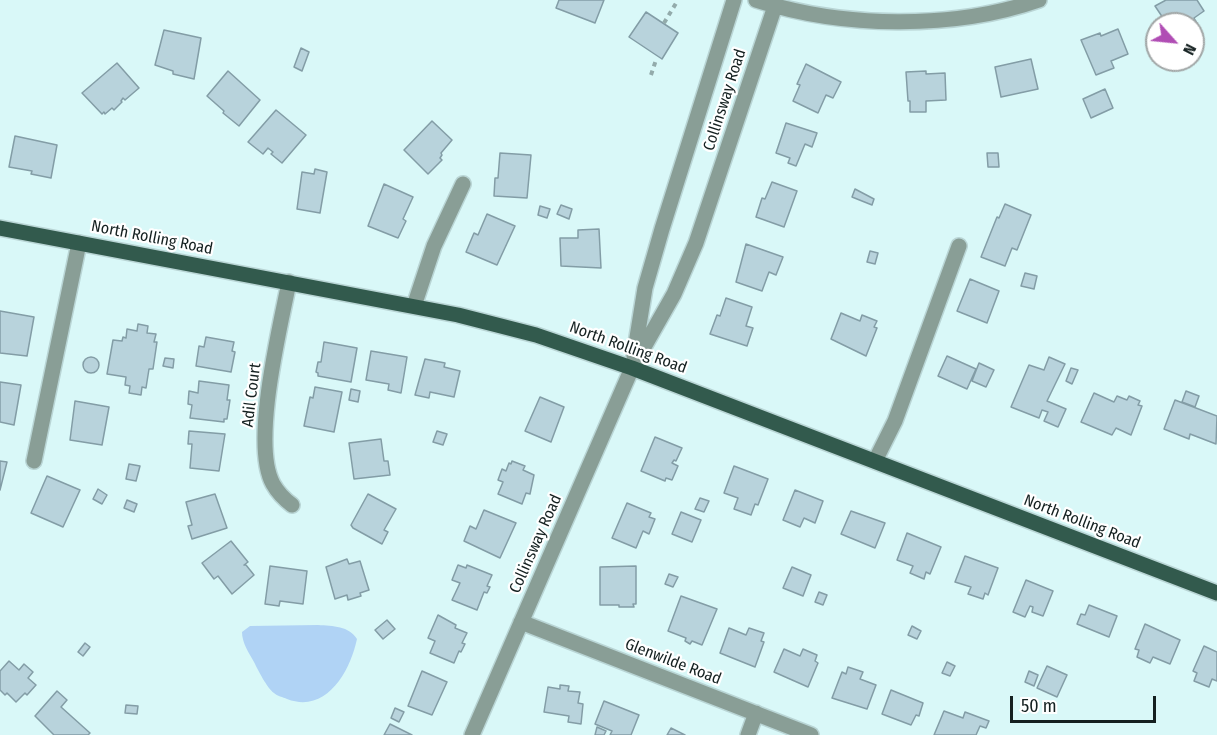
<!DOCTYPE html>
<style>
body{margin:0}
#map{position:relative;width:1217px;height:735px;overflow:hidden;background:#d9f8f8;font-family:"Fira Sans Condensed",sans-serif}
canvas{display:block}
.north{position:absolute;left:1145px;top:12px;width:60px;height:60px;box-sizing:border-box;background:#fff;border:2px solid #a1a6a6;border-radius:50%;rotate:117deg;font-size:16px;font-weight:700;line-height:24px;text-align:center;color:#142020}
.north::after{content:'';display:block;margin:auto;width:21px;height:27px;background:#b04db4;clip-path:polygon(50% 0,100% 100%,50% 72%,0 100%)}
.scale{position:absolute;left:1010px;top:696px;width:146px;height:27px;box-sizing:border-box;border:3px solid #142020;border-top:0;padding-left:8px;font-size:18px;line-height:21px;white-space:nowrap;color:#142020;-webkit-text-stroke:4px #fff;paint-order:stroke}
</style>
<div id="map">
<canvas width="1217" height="735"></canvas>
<div class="north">N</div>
<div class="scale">50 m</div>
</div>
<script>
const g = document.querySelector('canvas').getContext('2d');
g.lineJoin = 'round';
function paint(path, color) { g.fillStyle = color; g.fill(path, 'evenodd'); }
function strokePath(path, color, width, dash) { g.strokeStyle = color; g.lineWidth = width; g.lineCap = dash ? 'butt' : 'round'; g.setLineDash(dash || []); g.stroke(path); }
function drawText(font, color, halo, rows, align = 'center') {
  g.font = font + ' "Fira Sans Condensed",sans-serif'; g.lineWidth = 4.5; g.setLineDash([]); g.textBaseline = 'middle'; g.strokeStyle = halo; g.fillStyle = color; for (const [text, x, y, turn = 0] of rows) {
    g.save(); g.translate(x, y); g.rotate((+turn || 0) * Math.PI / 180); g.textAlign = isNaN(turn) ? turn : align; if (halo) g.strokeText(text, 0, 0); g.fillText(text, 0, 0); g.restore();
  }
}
paint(new Path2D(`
 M318 625C333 626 349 626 357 639 350 672 326 714 287 699 283 697 277 696 274 693 267 688 258 670 254 662 249 653 242 643 242 632L250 626Z`), '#b0d3f5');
const building = new Path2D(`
 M559 0H604L595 23 556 8Z
 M1166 0H1197L1204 11 1194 18 1198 25 1193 27V24H1167L1155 6Z
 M646 12 678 33 662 59 629 37Z
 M1118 29 1128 54 1111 61 1114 68 1096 75 1081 40 1100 33 1101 36Z
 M164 30 201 38 194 79 173 74V71L155 65Z
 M301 48 309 52 302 71 294 67Z
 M1031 59 1038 89 1001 97 995 67Z
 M117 63 139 88 125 100 123 98 121 101 122 102 114 110 112 108 105 114 104 112 102 114 82 93Z
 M806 64 841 82 833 98 826 95 818 113 793 101 800 85 797 84Z
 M228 71 260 100 239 126 223 113 224 111 207 96Z
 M926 71V74L945 73 946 100 926 101V112H910V101H908L906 72Z
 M1105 89 1113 108 1091 118 1083 99Z
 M276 110 306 135 282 163 271 154 273 152 268 148 263 154 248 142Z
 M432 121 452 140 441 153 442 155 440 158 442 160 428 174 404 150Z
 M786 123 817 133 812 147 805 144 796 166 788 163 790 158 776 153Z
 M15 136 57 145 51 178 31 174 32 171 9 167Z
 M500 153 531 155 527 198 494 196 495 178H498Z
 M987 153H998L999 167H988Z
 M315 169 327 172 320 213 297 209 302 172 314 174Z
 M772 182 797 191 784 227 756 217 762 198 765 199Z
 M384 184 413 197 403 219 406 221 398 238 368 226Z
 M855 189 874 199 872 205 852 197Z
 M1005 204 1031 215 1017 250 1012 248 1005 266 981 257 997 217 999 218Z
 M561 205 572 209 569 219 557 214Z
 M540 206 550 209 547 218 538 215Z
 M487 214 515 226 497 265 466 252 474 233 478 235Z
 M599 229 601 268 561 266 560 238H578V230Z
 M746 244 783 257 776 275 769 272 762 291 736 282Z
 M870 251 878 253 875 264 867 262Z
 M1025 273 1037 276 1034 289 1021 286Z
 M970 279 999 291 987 323 957 311Z
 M726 298 752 307 746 326 753 328 747 346 710 334 717 315 720 316Z
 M0 311 34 317 27 356 0 353Z
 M841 313 860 321 862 315 877 321 874 327 877 328 866 356 831 339Z
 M138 324 148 326 147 333 156 334 154 342H157L153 369H149L146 388 142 387 141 395 129 393 130 386 125 385 126 377 107 374 113 340 122 341 123 337 126 338 127 329 137 331Z
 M206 337 234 342 232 351 235 352 231 372 196 366 199 346 204 347Z
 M324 342 357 348 351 382 318 376V373L316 372 318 362H321Z
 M371 351 407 357 401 393 388 390 389 384 366 380Z
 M947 356 976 369 967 389 938 376Z
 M1049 357 1065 364 1047 401 1066 409 1058 427 1044 421 1048 412 1042 410 1039 418 1011 407 1029 365 1044 370Z
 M83 365a8 8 0 1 1 16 0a8 8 0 1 1-16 0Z
 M165 358 174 359 173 368 163 366Z
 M425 359 445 363 444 367 460 371 454 397 430 392 429 398 415 395Z
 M979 363 994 370 986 387 972 381Z
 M1071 368 1078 370 1072 384 1066 381Z
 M199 381 229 385 227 400H230L227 419H224V422L190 418 192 405 188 404 189 391 198 393Z
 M0 382 21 385 14 425 0 422Z
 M315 387 342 392 334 432 304 426 310 397 313 398Z
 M351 389 360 391 358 402 349 400Z
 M1186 391 1199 396 1195 407 1182 402Z
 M1094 393 1114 402 1117 396 1127 400 1129 396 1140 401 1138 405 1142 406 1131 435 1116 428 1112 435 1081 422Z
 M540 397 564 407 551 442 525 431Z
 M1175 400 1217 416 1216 444 1190 434 1189 439 1164 429Z
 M75 401 109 407 102 445 70 440Z
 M189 431 225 434 219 471 190 468 192 444H188Z
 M437 431 447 434 443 445 433 442Z
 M655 437 682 448 676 461 674 460 672 463 678 466 672 480 666 478 665 481 641 471Z
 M381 439 384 461H388L390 475 354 479 349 443Z
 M0 461 7 462 0 490Z
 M512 461 525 466 523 470 534 475 530 494 526 493 522 504 498 494 503 482 498 480 502 469 506 471 509 463 511 464Z
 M129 464 140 466 136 481 126 479Z
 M734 466 768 479 758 505 755 504 751 515 734 509 738 498 724 493Z
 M47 476 80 490 63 527 31 513Z
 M98 489 107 495 102 504 93 499Z
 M795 490 823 501 815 523 804 518 800 527 783 520Z
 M215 494 227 528 192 539 188 526 192 525 186 502Z
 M368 494 396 509 384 530 388 532 382 544 353 528 351 525Z
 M700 498 709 501 704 512 695 509Z
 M127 500 137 504 134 512 124 508Z
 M627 503 651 513 649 517 655 519 649 534 643 531 636 548 612 538Z
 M484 510 516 523 500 558 464 541 470 526 476 529Z
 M851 511 885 523 875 548 841 534Z
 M681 512 701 520 692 542 672 534Z
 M907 533 941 547 930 574 926 572 924 579 910 573 913 566 897 560Z
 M231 541 248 562 244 565H246L254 575 232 594 218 576 214 579 202 563Z
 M965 556 998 568 988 595 985 593 983 599 968 594 971 587 955 582Z
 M347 559 349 564 360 561 369 590 360 593 361 596 348 600 347 595 335 599 326 567Z
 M458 565 466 568 467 565 492 575 487 586 490 587 487 593 484 592 477 610 452 600 460 583 452 580Z
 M270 566 307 571 303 604 280 601 279 606 265 604Z
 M636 566V604H633L634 607H619V605H600V567Z
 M792 567 811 575 803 596 783 588Z
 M669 574 678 577 673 587 665 584Z
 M1026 580 1053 591 1043 616 1032 612 1033 607 1030 606 1025 617 1013 612Z
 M819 592 827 595 823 605 815 602Z
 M681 596 717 609 702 645 692 641 690 644 685 641 686 638 668 631Z
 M1089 605 1117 616 1109 637 1077 624 1081 614 1085 615Z
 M438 615 456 625 455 628 467 633 462 643 465 644 461 652 459 651 454 663 430 653 435 641 428 638Z
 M387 620 395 629 383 639 375 630Z
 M1145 624 1180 640 1170 664 1153 657 1150 663 1137 657 1139 650 1135 649Z
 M912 626 921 631 917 639 908 635Z
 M729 628 746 635 749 628 764 633 761 641 764 642 755 667 720 653Z
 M85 643 90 647 83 656 78 652Z
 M1204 646 1217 652V681L1212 679 1209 687 1194 681 1197 673 1193 671Z
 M784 649 800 656 803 649 817 655 815 661 818 663 808 687 774 672Z
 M9 661 19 670 24 664 33 672 28 678 36 685 27 695 25 693 16 702 7 693 5 695 0 690V671Z
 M947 662 955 666 950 676 942 673Z
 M1047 666 1067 675 1057 697 1037 688Z
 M848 667 863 672 860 679 876 685 867 709 832 698 842 672 846 674Z
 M422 671 447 682 432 715 408 706Z
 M1029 671 1038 675 1034 686 1025 682Z
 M560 685 569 686 568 691 580 692 578 703 583 704 581 724 568 722 569 716 544 712 548 687 560 689Z
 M891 690 923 703 919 716 916 715 911 725 882 714Z
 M57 691 67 700 61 707 90 733 88 735H54L35 716Z
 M604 701 639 715 631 735H610L612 731 595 724Z
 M126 705 138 706 137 714 125 713Z
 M395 708 404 712 399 722 391 718Z
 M944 711 963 718 965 712 989 721 986 728 980 726 976 735H934Z
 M390 724 412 735H384Z
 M597 727 606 731 604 735H595Z
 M671 728 685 735H667Z`);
paint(building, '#b8d3dc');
strokePath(building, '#839da6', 1.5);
const minor = new Path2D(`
 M756 0C842 28 953 30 1039 0
 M289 282C280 328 251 444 273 484 278 493 284 499 292 505
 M414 306 434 246 463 184
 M634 356 645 288 662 229 734 0
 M34 461 79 243
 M875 461 895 421 959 246
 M521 622 811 735
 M472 735 632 368 674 294 696 243 775 6
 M748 735 756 713`);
const major = new Path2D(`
 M0 228 458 315 536 335 632 368 1217 593`);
strokePath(minor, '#b9d5d5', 18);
strokePath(major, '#b9d5d5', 18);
strokePath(new Path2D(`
 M664 23 678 0
 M651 75 656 60`), '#93abab', 4, [4.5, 4.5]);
strokePath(minor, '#899e96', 15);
strokePath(major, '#325a4d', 15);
drawText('16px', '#142020', '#fff', [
 ["Collinsway Road",725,100,-72],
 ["North Rolling Road",152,238,11],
 ["North Rolling Road",628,348,20],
 ["Adil Court",252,395,-83],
 ["North Rolling Road",1082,522,21],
 ["Collinsway Road",536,544,-66],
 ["Glenwilde Road",673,662,21]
]);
</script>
